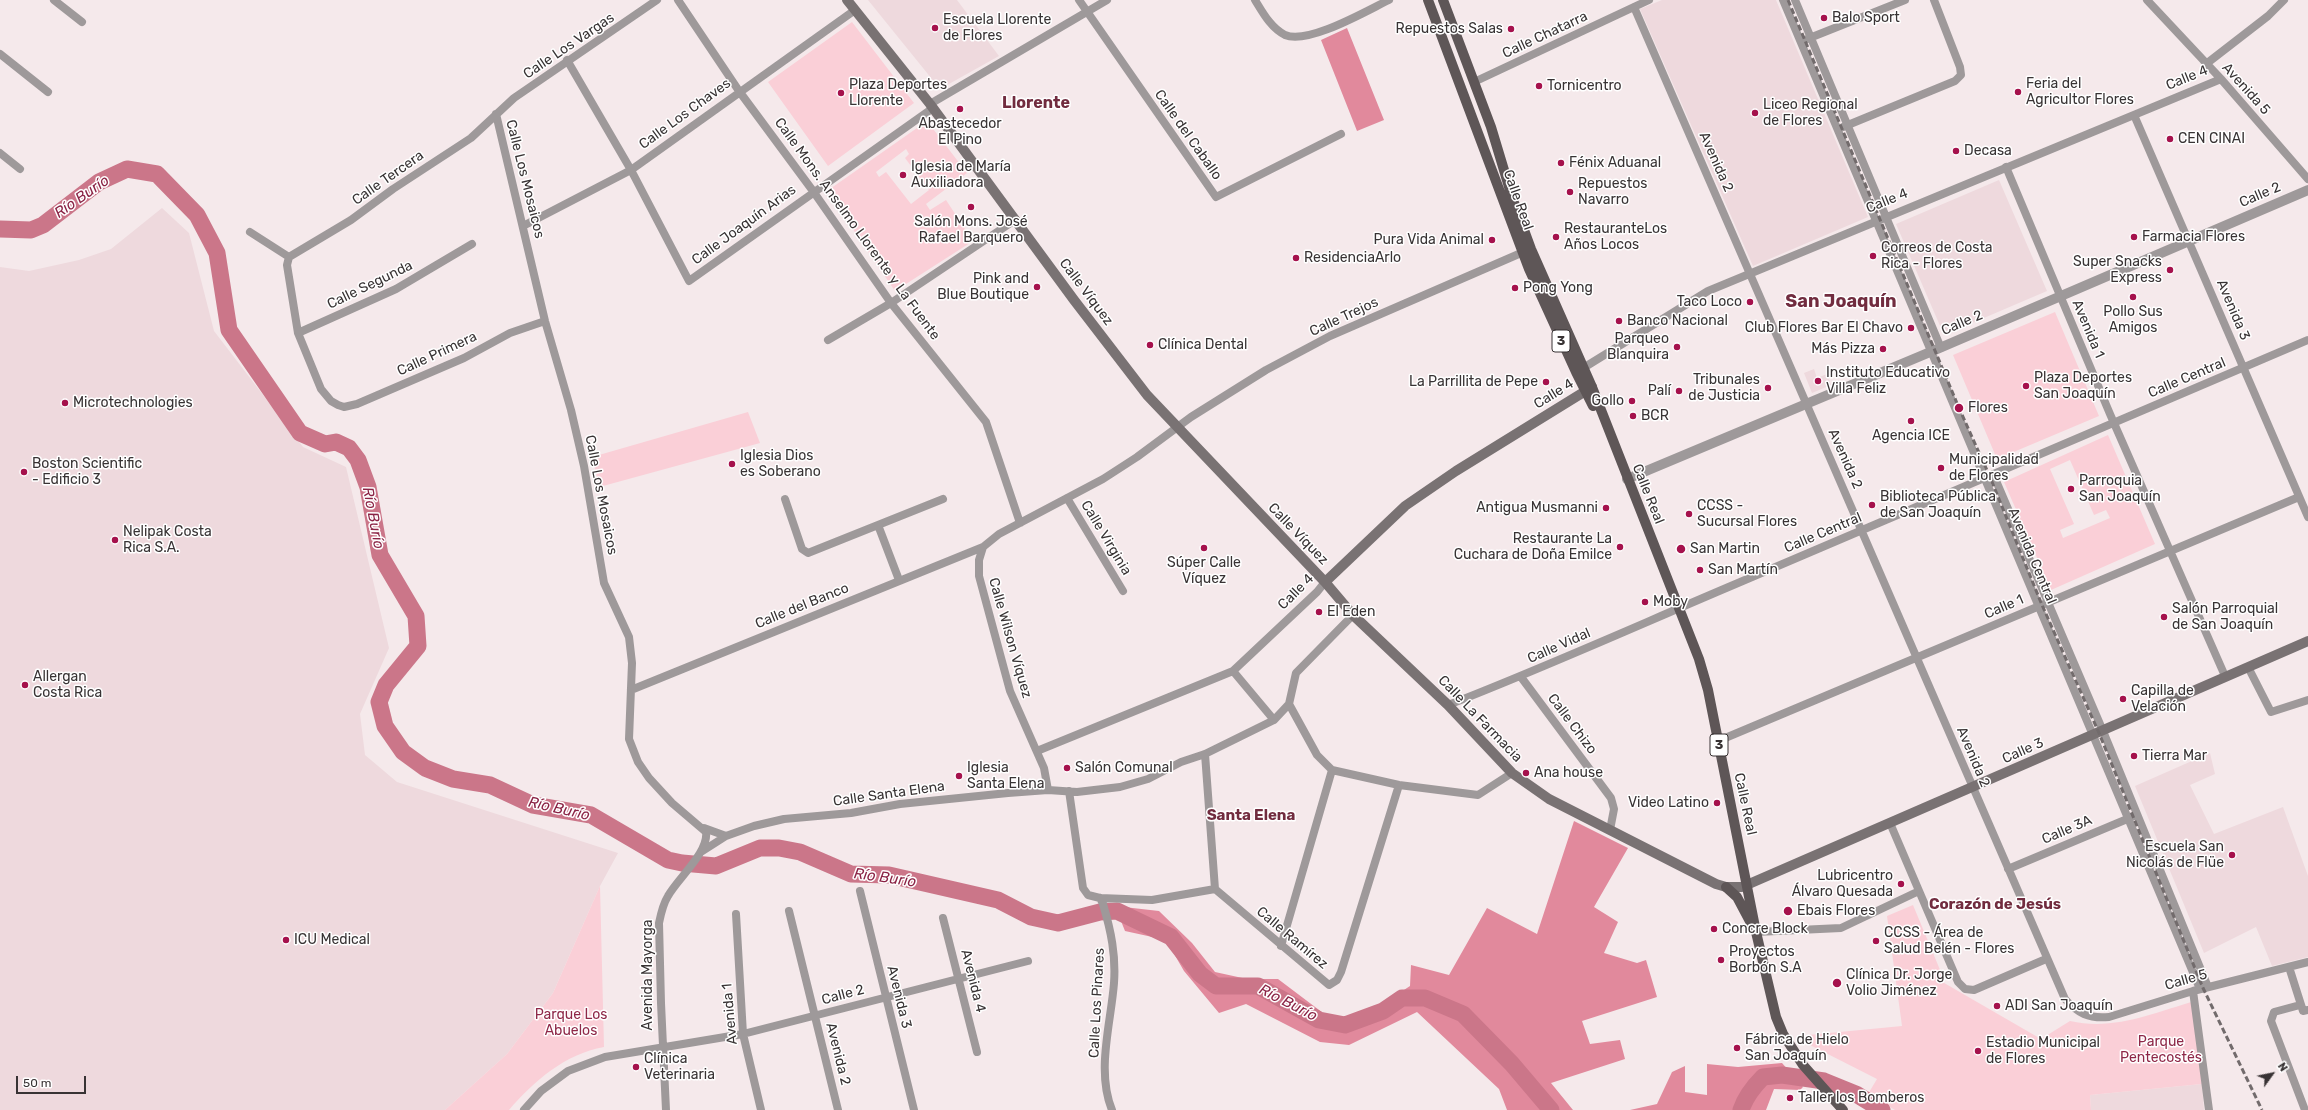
<!DOCTYPE html>
<meta charset="utf-8">
<style>
body{margin:0}
#map{position:relative;width:2308px;height:1110px;overflow:hidden;background:#f5e9eb;font-family:Rubik,sans-serif}
canvas{display:block}
.north{position:absolute;left:2252px;top:1054px;width:40px;height:40px;-webkit-text-stroke:3px #fff;paint-order:stroke;rotate:57deg;font-size:11px;font-weight:700;line-height:16px;text-align:center;color:#383334}
.north::after{content:'';display:block;margin:auto;width:14px;height:18px;background:#383334;clip-path:polygon(50% 0,100% 100%,50% 72%,0 100%)}
.scale{position:absolute;left:16px;top:1076px;width:70px;height:18px;box-sizing:border-box;border:2px solid #383334;border-top:0;padding-left:5px;font-size:12px;line-height:14px;white-space:nowrap;color:#383334;-webkit-text-stroke:3px #fff;paint-order:stroke}
</style>
<div id="map">
<canvas width="2308" height="1110"></canvas>
<div class="north">N</div>
<div class="scale">50 m</div>
</div>
<script>
const g = document.querySelector('canvas').getContext('2d');
g.lineJoin = 'round';
function paint(path, color) { g.fillStyle = color; g.fill(path, 'evenodd'); }
function strokePath(path, color, width, dash) { g.strokeStyle = color; g.lineWidth = width; g.lineCap = dash ? 'butt' : 'round'; g.setLineDash(dash || []); g.stroke(path); }
function drawText(font, color, halo, rows, align = 'center') {
  g.font = font + ' Rubik,sans-serif'; g.lineWidth = 3; g.setLineDash([]); g.textBaseline = 'middle'; g.strokeStyle = halo; g.fillStyle = color; for (const [text, x, y, turn = 0] of rows) {
    g.save(); g.translate(x, y); g.rotate((+turn || 0) * Math.PI / 180); g.textAlign = isNaN(turn) ? turn : align; if (halo) g.strokeText(text, 0, 0); g.fillText(text, 0, 0); g.restore();
  }
}
paint(new Path2D(`
 M868 0H957L999 56 940 89Z
 M1662 0H1776L1868 217 1753 266 1640 9Z
 M1999 180 2047 291 1944 335 1896 224Z
 M162 208 189 233 214 331 303 447 346 467 389 648 360 714 365 755 397 782 618 853 600 886 553 993 507 1054 445 1110H0V267L29 271 79 260 111 249Z
 M1814 369 1817 378 1827 374 1831 385 1812 393 1804 373Z
 M2210 753 2215 774 2190 785 2214 834 2283 807 2308 876V957L2272 966 2256 927 2204 953 2135 786Z
 M2202 1084 2204 1110H2091L2090 1095Z`), '#eed9dd');
paint(new Path2D(`
 M852 22 914 103 828 166 768 82Z
 M927 121 967 173 926 204 930 210 946 200 973 241 895 291 827 191ZM906 149 909 154 905 158 929 190 911 204 886 172 879 177 876 172Z
 M2055 312 2099 416 1997 459 1953 355Z
 M748 412 760 443 603 486 598 481 592 457Z
 M2108 435 2155 544 2051 590 2004 482ZM2070 460 2094 515 2106 510 2110 518 2063 538 2060 530 2074 524 2050 469Z
 M600 886 604 1047C565 1054 534 1081 509 1110H445L507 1054 553 993Z
 M1913 905 1943 977 1939 980 2041 1039 2070 1021C2114 1031 2153 1013 2195 1001L2202 1084 2090 1095 2091 1110H1895L1868 1094 1877 1079 1812 1046 1798 1036 1902 1026 1887 916Z`), '#facfd7');
paint(new Path2D(`
 M1347 28 1384 120 1357 131 1321 40Z
 M1574 821 1628 848 1594 907 1618 922 1604 953 1637 963 1646 960 1657 997 1582 1021 1590 1044 1620 1040 1625 1059 1551 1083 1573 1110H1507L1499 1089 1417 1012 1349 1045 1320 1042 1246 1004 1219 1013 1184 971 1166 940 1125 931 1115 906 1159 911 1192 943 1215 972 1247 979H1278L1327 1016 1349 1022 1363 1017 1410 986 1411 965 1449 975 1487 908 1537 934Z
 M1782 1063 1803 1087 1800 1090 1774 1089 1766 1110H1630L1657 1104 1672 1072 1685 1066V1092L1707 1095V1064L1738 1067Z`), '#e1899c');
strokePath(new Path2D(`
 M0 229 31 230 43 225 99 182 127 169 157 174 197 215 217 253 229 330 300 433 325 444 336 442 349 448 358 460 368 487 380 555 416 616 418 646 386 685 379 702 385 726 403 752 425 768 453 779 490 785 533 805 591 815 668 860 682 863 716 866 760 848H779L800 852 851 874 889 875 998 900 1031 917 1058 923 1100 912 1117 911 1171 937 1200 974 1216 986H1258L1319 1020 1345 1025 1383 1011 1402 998H1425L1463 1014 1512 1064 1551 1110
 M1741 1110C1745 1098 1754 1086 1763 1077L1782 1075 1824 1081 1856 1094 1882 1110`), '#cb7689', 17);
strokePath(new Path2D(`
 M54 0 82 22
 M678 0 739 91 813 191 891 303 986 422 1020 523
 M1079 0 1216 197 1341 134
 M1255 0C1263 13 1271 28 1285 35 1308 45 1366 11 1389 0
 M1783 0 2200 989
 M1795 0 1941 348
 M2147 0 2221 79 2308 179
 M1634 7 2065 999C2077 1013 2089 1019 2109 1017L2193 991 2308 962
 M1807 39 1905 0
 M0 54 48 92
 M567 60 631 170 689 281 933 108
 M2206 64 2268 16 2284 0
 M1474 82 1649 0
 M930 104 1107 0
 M496 114 545 321 571 410 584 466 604 583 629 637 632 663 629 739 638 762 649 778 672 803 706 832C709 852 678 878 668 896 663 904 661 913 659 923L661 1003 666 1110
 M2134 115 2308 517
 M1843 127 1955 81 1961 75 1960 67 1934 0
 M0 153 20 169
 M2006 167 2110 414 2225 676
 M523 226 631 170 855 10
 M250 232 289 257
 M289 257 351 220 393 189 471 138 514 98 657 0
 M289 257 287 265 298 333 321 389 331 401 338 405 344 407 357 404 464 358 510 333 545 321
 M298 333 396 289 472 244
 M828 340 891 303 1015 220
 M1580 370 1708 291 2221 79
 M1994 476 2103 731 2208 987
 M1067 498 1123 591
 M785 499 802 549 808 553 943 499
 M878 525 899 580
 M2248 667 2271 712 2308 700
 M1233 671 1274 720
 M1521 677 1611 798 1614 809 1610 830
 M631 690 983 547
 M1289 704 1317 755 1332 770 1399 785 1478 795 1512 773
 M1448 705C1546 667 1641 624 1738 583 1928 503 2118 422 2308 340
 M1718 741 2299 497
 M1037 751 1233 671 1317 592 1325 582
 M1205 754 1215 889 1329 985 1337 980 1341 972 1399 785
 M1048 790 1044 768 1010 691 979 576V560L983 547 999 534 1103 479 1137 457 1191 417 1266 370 1330 336 1528 250
 M1069 791 1083 888 1088 895 1100 898 1152 900 1215 889
 M1890 823 1958 982 1965 989 1974 990 2046 959
 M704 828 726 836
 M701 852 726 836 754 826 784 819 851 813 900 804 1008 793 1048 790 1077 792 1120 787 1148 779 1181 762 1205 754 1274 720 1289 704 1296 673 1353 615
 M2008 869 2132 817
 M860 891 914 1110
 M1100 898 1103 904C1111 931 1116 955 1114 983 1111 1023 1096 1071 1112 1110
 M789 911 838 1110
 M736 914 743 1034 761 1110
 M943 918 977 1052
 M1756 932 1841 928 1919 891
 M1281 946 1332 770
 M2289 967 2303 1011 2308 1010
 M2193 991 2209 1110
 M2300 1005 2274 1012 2271 1021 2305 1110
 M524 1110 541 1091 568 1071 605 1057 743 1034 1028 961`), '#9e999a', 8);
strokePath(new Path2D(`
 M1627 479 1935 350 2308 190`), '#9e999a', 10);
strokePath(new Path2D(`
 M847 0 930 104 1074 300 1147 395 1325 582 1353 615 1448 705 1512 773 1549 799 1716 884 1726 887H1742L2308 641
 M1325 582 1405 506 1456 471 1592 387`), '#797273', 10);
strokePath(new Path2D(`
 M1428 0 1529 269 1576 372 1593 406
 M1443 0 1491 127 1513 200 1531 249 1592 387 1699 659 1708 690 1756 932 1776 1017 1783 1034 1803 1065 1843 1110
 M1726 887 1737 897 1754 929`), '#5e5657', 10);
strokePath(new Path2D(`
 M1788 0 1959 408 1990 477 2042 605 2099 733 2203 988 2262 1110`), '#726b6c', 3, [6, 3]);
for (const [x, y, r, color] of [
 [1824,18,4,"#a5114c"],
 [935,28,4,"#a5114c"],
 [1511,29,4,"#a5114c"],
 [1539,86,4,"#a5114c"],
 [2018,92,4,"#a5114c"],
 [841,93,4,"#a5114c"],
 [960,109,4,"#a5114c"],
 [1755,113,4,"#a5114c"],
 [2170,139,4,"#a5114c"],
 [1956,151,4,"#a5114c"],
 [1561,163,4,"#a5114c"],
 [903,175,4,"#a5114c"],
 [1570,192,4,"#a5114c"],
 [971,207,4,"#a5114c"],
 [1556,237,4,"#a5114c"],
 [2134,237,4,"#a5114c"],
 [1492,240,4,"#a5114c"],
 [1873,256,4,"#a5114c"],
 [1296,258,4,"#a5114c"],
 [2170,270,4,"#a5114c"],
 [1037,287,4,"#a5114c"],
 [1515,288,4,"#a5114c"],
 [2133,297,4,"#a5114c"],
 [1750,302,4,"#a5114c"],
 [1619,321,4,"#a5114c"],
 [1911,328,4,"#a5114c"],
 [1150,345,4,"#a5114c"],
 [1677,347,4,"#a5114c"],
 [1883,349,4,"#a5114c"],
 [1818,381,4,"#a5114c"],
 [1546,382,4,"#a5114c"],
 [2026,386,4,"#a5114c"],
 [1768,388,4,"#a5114c"],
 [1679,391,4,"#a5114c"],
 [1632,401,4,"#a5114c"],
 [65,403,4,"#a5114c"],
 [1959,408,5,"#a5114c"],
 [1633,416,4,"#a5114c"],
 [1911,421,4,"#a5114c"],
 [732,464,4,"#a5114c"],
 [1941,468,4,"#a5114c"],
 [24,472,4,"#a5114c"],
 [2071,489,4,"#a5114c"],
 [1872,505,4,"#a5114c"],
 [1606,508,4,"#a5114c"],
 [1689,514,4,"#a5114c"],
 [115,540,4,"#a5114c"],
 [1620,547,4,"#a5114c"],
 [1204,548,4,"#a5114c"],
 [1681,549,5,"#a5114c"],
 [1700,570,4,"#a5114c"],
 [1645,602,4,"#a5114c"],
 [1319,612,4,"#a5114c"],
 [2164,617,4,"#a5114c"],
 [25,685,4,"#a5114c"],
 [2123,699,4,"#a5114c"],
 [2134,756,4,"#a5114c"],
 [1067,768,4,"#a5114c"],
 [1526,773,4,"#a5114c"],
 [959,776,4,"#a5114c"],
 [1717,803,4,"#a5114c"],
 [2232,855,4,"#a5114c"],
 [1901,884,4,"#a5114c"],
 [1788,911,5,"#a5114c"],
 [1714,929,4,"#a5114c"],
 [286,940,4,"#a5114c"],
 [1876,941,4,"#a5114c"],
 [1721,960,4,"#a5114c"],
 [1837,983,5,"#a5114c"],
 [1997,1006,4,"#a5114c"],
 [1737,1048,4,"#a5114c"],
 [1978,1051,4,"#a5114c"],
 [636,1067,4,"#a5114c"],
 [1790,1098,4,"#a5114c"]
]) { const dot = new Path2D(); dot.arc(x, y, r, 0, 2 * Math.PI); g.fillStyle = color; g.fill(dot); strokePath(dot, '#fff', 1.5); }
for (const [x, y, w] of [
 [1561,341,18],
 [1719,745,18]
]) { const box = new Path2D(); box.roundRect(x - w / 2, y - 11, w, 22, 3); g.fillStyle = '#fff'; g.fill(box); strokePath(box, '#383334', 1); }
drawText('bold 13px', '#383334', null, [
 ["3",1561,341],
 ["3",1719,745]
]);
drawText('14px', '#383334', '#fff', [
 ["Balo Sport",1832,18],
 ["Escuela Llorente",943,20],
 ["de Flores",943,36],
 ["Repuestos Salas",1503,29,"right"],
 ["Feria del",2026,84],
 ["Agricultor Flores",2026,100],
 ["Plaza Deportes",849,85],
 ["Llorente",849,101],
 ["Tornicentro",1547,86],
 ["Liceo Regional",1763,105],
 ["de Flores",1763,121],
 ["Abastecedor",960,124,"center"],
 ["El Pino",960,140,"center"],
 ["CEN CINAI",2178,139],
 ["Decasa",1964,151],
 ["Fénix Aduanal",1569,163],
 ["Iglesia de María",911,167],
 ["Auxiliadora",911,183],
 ["Repuestos",1578,184],
 ["Navarro",1578,200],
 ["Salón Mons. José",971,222,"center"],
 ["Rafael Barquero",971,238,"center"],
 ["RestauranteLos",1564,229],
 ["Años Locos",1564,245],
 ["Farmacia Flores",2142,237],
 ["Pura Vida Animal",1484,240,"right"],
 ["Correos de Costa",1881,248],
 ["Rica - Flores",1881,264],
 ["ResidenciaArlo",1304,258],
 ["Super Snacks",2162,262,"right"],
 ["Express",2162,278,"right"],
 ["Pink and",1029,279,"right"],
 ["Blue Boutique",1029,295,"right"],
 ["Pong Yong",1523,288],
 ["Taco Loco",1742,302,"right"],
 ["Pollo Sus",2133,312,"center"],
 ["Amigos",2133,328,"center"],
 ["Banco Nacional",1627,321],
 ["Club Flores Bar El Chavo",1903,328,"right"],
 ["Parqueo",1669,339,"right"],
 ["Blanquira",1669,355,"right"],
 ["Clínica Dental",1158,345],
 ["Más Pizza",1875,349,"right"],
 ["Instituto Educativo",1826,373],
 ["Villa Feliz",1826,389],
 ["Plaza Deportes",2034,378],
 ["San Joaquín",2034,394],
 ["Tribunales",1760,380,"right"],
 ["de Justicia",1760,396,"right"],
 ["La Parrillita de Pepe",1538,382,"right"],
 ["Palí",1671,391,"right"],
 ["Gollo",1624,401,"right"],
 ["Microtechnologies",73,403],
 ["Flores",1968,408],
 ["BCR",1641,416],
 ["Agencia ICE",1911,436,"center"],
 ["Iglesia Dios",740,456],
 ["es Soberano",740,472],
 ["Municipalidad",1949,460],
 ["de Flores",1949,476],
 ["Boston Scientific",32,464],
 ["- Edificio 3",32,480],
 ["Parroquia",2079,481],
 ["San Joaquín",2079,497],
 ["Biblioteca Pública",1880,497],
 ["de San Joaquín",1880,513],
 ["CCSS -",1697,506],
 ["Sucursal Flores",1697,522],
 ["Antigua Musmanni",1598,508,"right"],
 ["Nelipak Costa",123,532],
 ["Rica S.A.",123,548],
 ["Restaurante La",1612,539,"right"],
 ["Cuchara de Doña Emilce",1612,555,"right"],
 ["San Martin",1690,549],
 ["Súper Calle",1204,563,"center"],
 ["Víquez",1204,579,"center"],
 ["San Martín",1708,570],
 ["Moby",1653,602],
 ["Salón Parroquial",2172,609],
 ["de San Joaquín",2172,625],
 ["El Eden",1327,612],
 ["Allergan",33,677],
 ["Costa Rica",33,693],
 ["Capilla de",2131,691],
 ["Velación",2131,707],
 ["Tierra Mar",2142,756],
 ["Iglesia",967,768],
 ["Santa Elena",967,784],
 ["Salón Comunal",1075,768],
 ["Ana house",1534,773],
 ["Video Latino",1709,803,"right"],
 ["Escuela San",2224,847,"right"],
 ["Nicolás de Flüe",2224,863,"right"],
 ["Lubricentro",1893,876,"right"],
 ["Álvaro Quesada",1893,892,"right"],
 ["Ebais Flores",1797,911],
 ["Concre Block",1722,929],
 ["CCSS - Área de",1884,933],
 ["Salud Belén - Flores",1884,949],
 ["ICU Medical",294,940],
 ["Proyectos",1729,952],
 ["Borbón S.A",1729,968],
 ["Clínica Dr. Jorge",1846,975],
 ["Volio Jiménez",1846,991],
 ["ADI San Joaquín",2005,1006],
 ["Fábrica de Hielo",1745,1040],
 ["San Joaquín",1745,1056],
 ["Estadio Municipal",1986,1043],
 ["de Flores",1986,1059],
 ["Clínica",644,1059],
 ["Veterinaria",644,1075],
 ["Taller los Bomberos",1798,1098]
], 'left');
drawText('14px', '#383334', '#fff', [
 ["Calle Chatarra",1545,35,-25],
 ["Calle Los Vargas",569,46,-34],
 ["Calle 4",2187,78,-22],
 ["Avenida 5",2246,89,48],
 ["Calle Los Chaves",685,114,-36],
 ["Calle del Caballo",1188,135,55],
 ["Avenida 2",1716,162,66],
 ["Calle Tercera",388,178,-35],
 ["Calle Los Mosaicos",525,179,76],
 ["Calle 2",2260,195,-23],
 ["Calle Real",1518,200,70],
 ["Calle 4",1887,201,-22],
 ["Calle Joaquín Arias",744,225,-36],
 ["Calle Mons. Anselmo Llorente y La Fuente",857,229,54],
 ["Calle Segunda",370,285,-26],
 ["Calle Víquez",1086,292,53],
 ["Avenida 3",2233,310,67],
 ["Calle Trejos",1344,317,-25],
 ["Calle 2",1962,323,-23],
 ["Avenida 1",2088,329,67],
 ["Calle Primera",437,354,-25],
 ["Calle Central",2187,378,-23],
 ["Calle 4",1554,394,-32],
 ["Avenida 2",1845,459,66],
 ["Calle Real",1648,494,68],
 ["Calle Los Mosaicos",601,495,79],
 ["Calle Central",1823,533,-23],
 ["Calle Víquez",1298,534,46],
 ["Calle Virginia",1106,538,59],
 ["Avenida Central",2032,556,67],
 ["Calle 4",1296,592,-45],
 ["Calle del Banco",802,606,-22],
 ["Calle 1",2004,607,-23],
 ["Calle Wilson Víquez",1010,638,74],
 ["Calle Vidal",1559,646,-24],
 ["Calle La Farmacia",1480,719,46],
 ["Calle Chizo",1572,724,53],
 ["Calle 3",2023,751,-24],
 ["Avenida 2",1973,757,67],
 ["Calle Santa Elena",889,794,-8],
 ["Calle Real",1745,804,78],
 ["Calle 3A",2067,830,-23],
 ["Calle Ramírez",1292,938,40],
 ["Avenida Mayorga",648,975,-90],
 ["Calle 5",2186,980,-16],
 ["Avenida 4",973,981,76],
 ["Calle 2",843,995,-15],
 ["Avenida 3",899,997,76],
 ["Calle Los Pinares",1097,1003,-87],
 ["Avenida 1",730,1014,-95],
 ["Avenida 2",838,1054,76]
]);
drawText('14px', '#8e2848', '#fff', [
 ["Parque Los",571,1015],
 ["Abuelos",571,1031],
 ["Parque",2161,1042],
 ["Pentecostés",2161,1058]
]);
drawText('italic 15px', '#8a2345', '#fff', [
 ["Río Burío",82,197,-35],
 ["Río Burío",373,518,79],
 ["Río Burío",559,809,13],
 ["Río Burío",885,878,8],
 ["Río Burío",1288,1003,27]
]);
drawText('bold 15px', '#712c3f', '#fff', [
 ["Santa Elena",1251,816],
 ["Corazón de Jesús",1995,905]
]);
drawText('bold 16px', '#712c3f', '#fff', [
 ["Llorente",1036,103]
]);
drawText('bold 18px', '#712c3f', '#fff', [
 ["San Joaquín",1841,302]
]);
</script>
